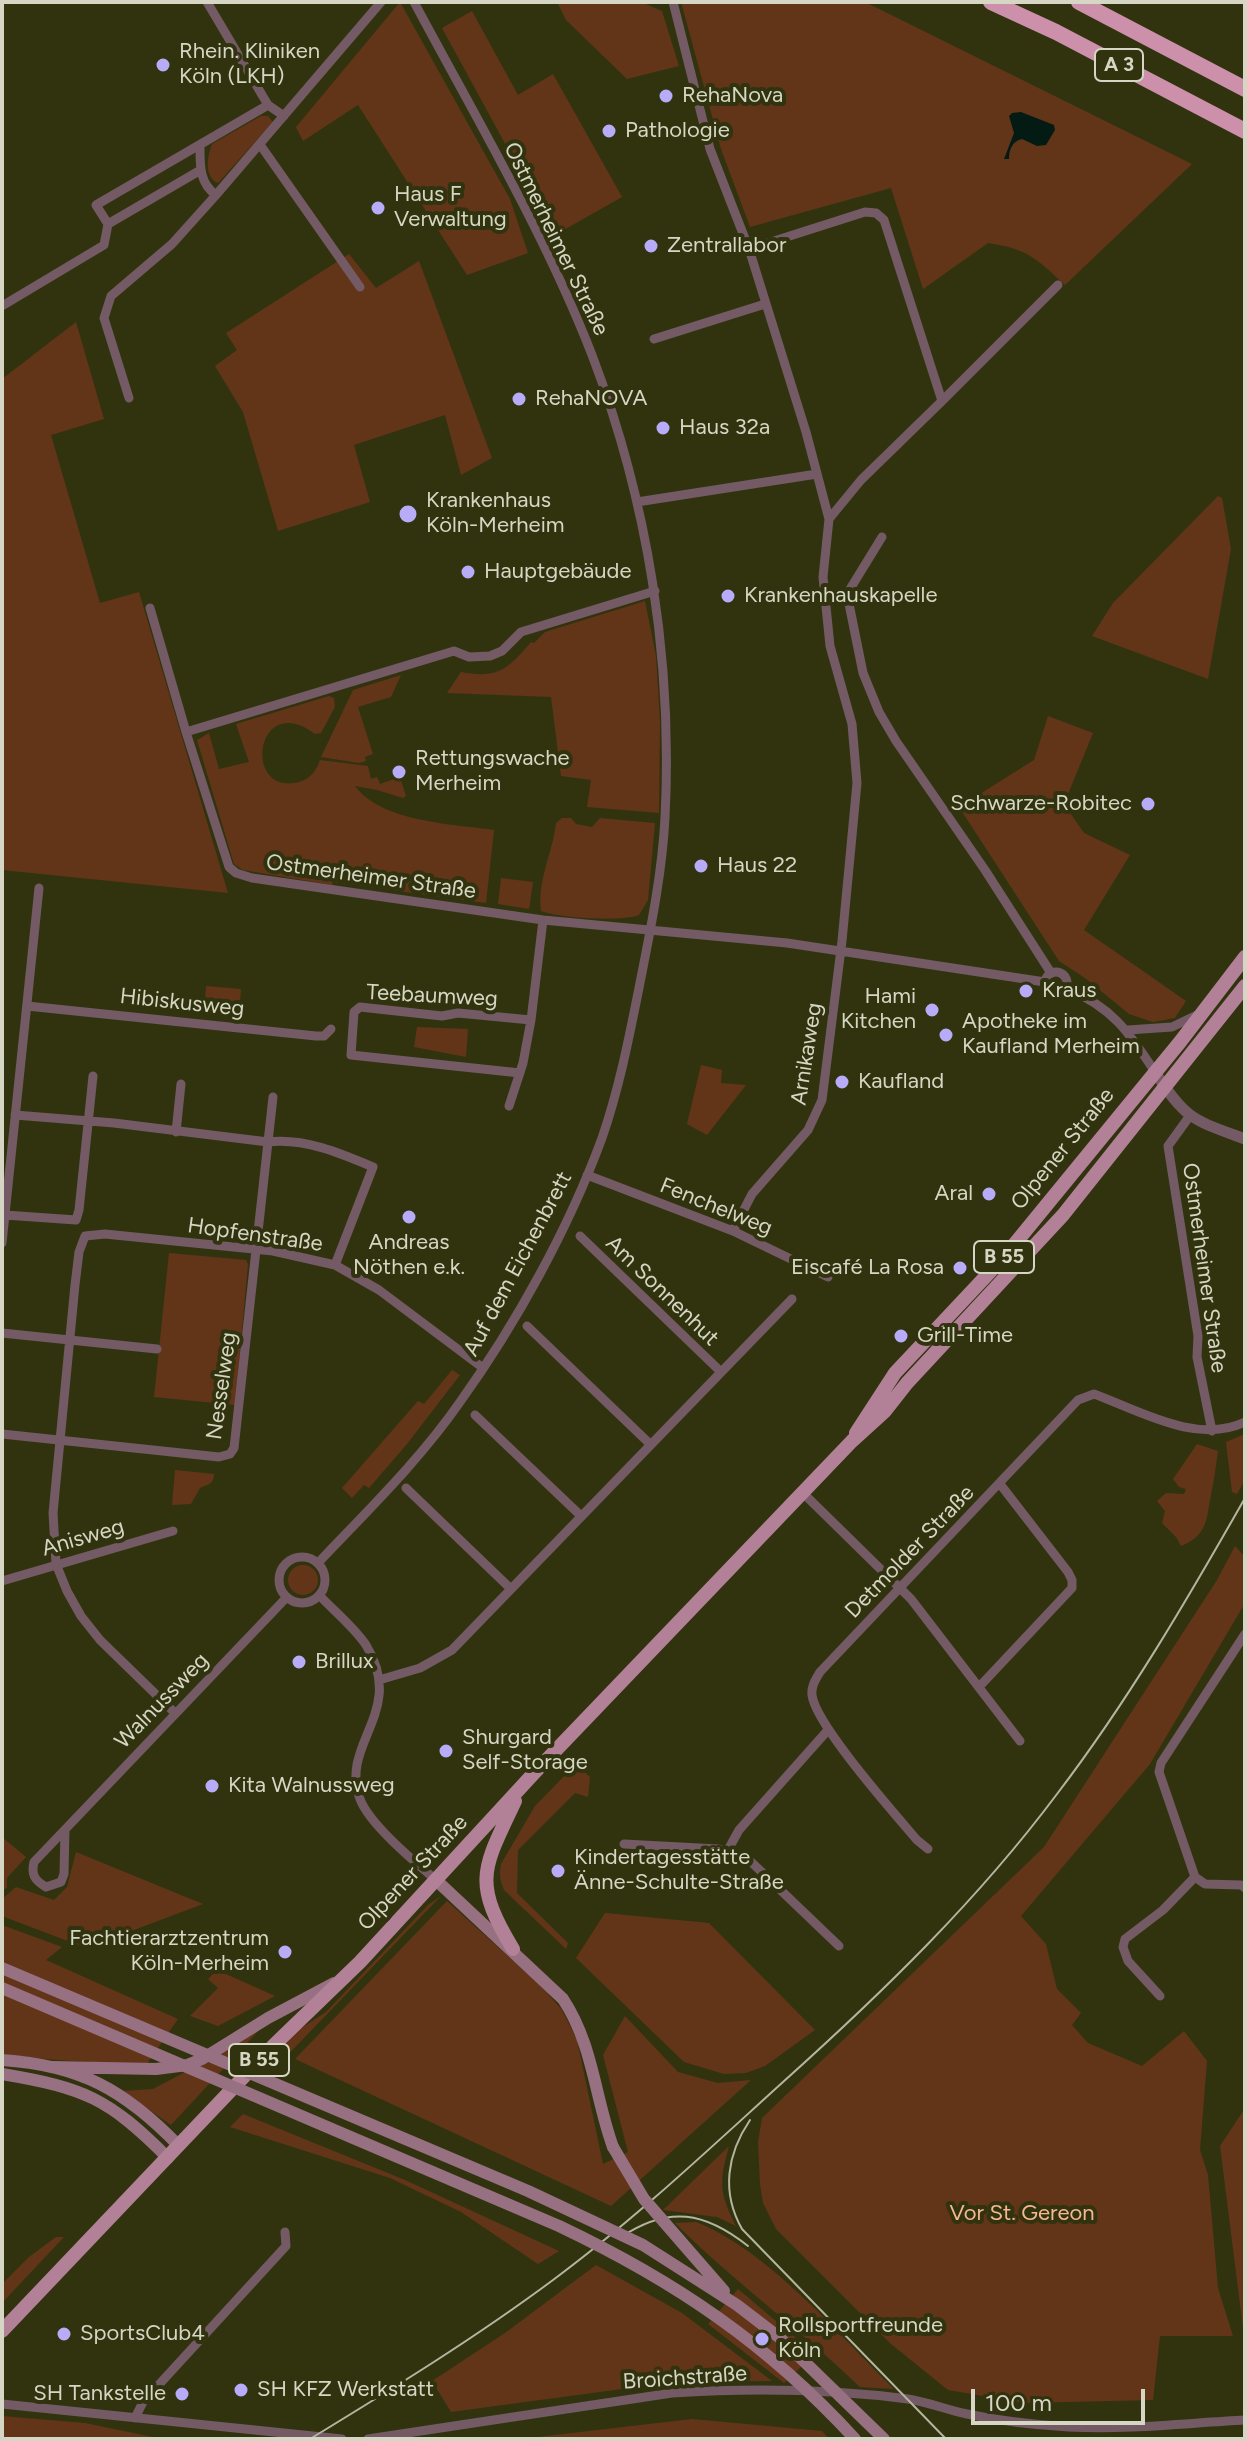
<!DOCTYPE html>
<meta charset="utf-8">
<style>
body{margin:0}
#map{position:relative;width:1247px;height:2441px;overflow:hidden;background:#31330f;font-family:Figtree,sans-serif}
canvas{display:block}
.frame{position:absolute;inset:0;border:4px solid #d5d6c3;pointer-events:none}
.scale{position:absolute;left:971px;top:2389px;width:174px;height:36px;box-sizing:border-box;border:4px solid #d5d6c3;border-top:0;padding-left:10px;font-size:24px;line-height:28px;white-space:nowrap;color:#d5d6c3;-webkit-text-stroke:6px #31330f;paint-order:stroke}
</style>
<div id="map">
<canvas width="1247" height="2441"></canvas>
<div class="frame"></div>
<div class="scale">100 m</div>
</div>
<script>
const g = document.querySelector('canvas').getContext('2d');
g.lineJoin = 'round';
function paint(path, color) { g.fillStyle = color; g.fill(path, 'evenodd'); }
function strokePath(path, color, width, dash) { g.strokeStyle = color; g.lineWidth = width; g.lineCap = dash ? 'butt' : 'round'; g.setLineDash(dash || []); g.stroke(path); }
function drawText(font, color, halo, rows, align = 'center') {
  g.font = font + ' Figtree,sans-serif'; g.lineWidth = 8; g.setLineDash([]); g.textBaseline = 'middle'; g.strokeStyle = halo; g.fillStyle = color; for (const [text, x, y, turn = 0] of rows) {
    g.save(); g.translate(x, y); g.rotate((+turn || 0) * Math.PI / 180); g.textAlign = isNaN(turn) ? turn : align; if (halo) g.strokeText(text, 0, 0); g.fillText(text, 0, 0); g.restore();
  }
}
paint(new Path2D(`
 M400 2 510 199 528 253 467 275 358 105 303 141 296 127Z
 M557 2H641L662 11 679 66 627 79 566 20Z
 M681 2H865L1192 164 1065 285C1036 258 1028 249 988 243L923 289 891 188 750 227 721 149Z
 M472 11 518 95 553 74 622 197 548 239 532 193 442 28Z
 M261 116H268L273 122 218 183C204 177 207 157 212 144Z
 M349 254 376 288 419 261 492 458 461 475 445 415 354 445 370 502 278 531 243 412 215 366 237 350 226 333Z
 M76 322 104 419 51 435 100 603 139 592 228 893 2 870V379Z
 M1218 496 1222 498 1231 549 1208 679 1092 636 1113 603Z
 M645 601 656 656 660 721 659 813 587 807 591 780 561 776 551 697 447 693 461 672C498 679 508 669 531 642L534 643 545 632Z
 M401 675 391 697 358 707 373 754 365 757 366 761 359 763 321 757 353 690Z
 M329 696 334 698 335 707 321 733 315 734C255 689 242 797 299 782 310 779 317 770 320 760L368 766 371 779 377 777 380 784 400 777 406 796 403 798 377 790 355 786C382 822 452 824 494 830L486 903 333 882 332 885 243 870 234 864 197 740 209 733 219 769 249 762 236 724Z
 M1048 716 1093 733 1064 804 1084 833 1130 855 1084 930 1186 1001 1175 1018 1153 1022 1129 1014 1085 978 1059 961 959 807 1034 760Z
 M562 818H571L576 824 592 827 600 818 655 823 648 900 639 915C623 922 557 918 541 911 537 880 553 852 556 823Z
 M501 878 533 882 529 909 498 904Z
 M206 986 241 989 239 1017 204 1014Z
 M417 1027 468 1029 466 1057 414 1047Z
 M701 1065 722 1070 721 1083 746 1085 707 1135 687 1124Z
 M169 1253 246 1260 248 1264 235 1405 154 1397Z
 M452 1370 460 1375 407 1444 369 1488 364 1485 352 1498 342 1488 418 1401 424 1404Z
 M1245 1434V1480L1237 1494 1232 1492 1226 1442Z
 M1197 1444 1218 1451C1216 1466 1214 1480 1211 1495 1206 1520 1208 1535 1181 1546L1176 1537 1162 1523 1165 1511 1157 1501 1166 1493 1184 1494 1186 1489 1179 1487 1173 1479Z
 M175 1470 214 1474C214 1485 207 1484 200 1488L191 1504 172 1505Z
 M1235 1546 1245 1557V1603L1150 1764 1021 1916 1046 1944 1057 1989 1081 2013 1072 2025 1088 2043 1142 2066 1184 2031 1207 2061 1200 2150 1208 2175 1218 2288 1233 2336H1160L1153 2400 1025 2403 948 2390 891 2344 776 2229 763 2203 760 2184 758 2142 762 2118 1044 1847 1217 1580Z
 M288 1580a15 15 0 1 1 30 0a15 15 0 1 1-30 0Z
 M576 1764 590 1777 588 1797 575 1793 518 1850 517 1893 568 1943 566 1949 504 1890C500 1881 499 1874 501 1864L535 1806Z
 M2 1837 26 1857 7 1878V1887L2 1892Z
 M76 1852 203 1904 86 1948 2 1916V1899L16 1887 54 1900 67 1887Z
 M441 1896 275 2068 264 2063 294 2033 326 2012 428 1905Z
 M447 1901 542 1987 562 2010 577 2040 603 2164 628 2152 603 2055 625 2016 678 2072 718 2083 751 2080 611 2206 295 2059Z
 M605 1913 709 1923 815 2030 765 2066 746 2073 724 2074 684 2062 576 1958Z
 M2 1925 62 1947 46 1960 178 2019 146 2065 56 2060 2 2054Z
 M217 1970 275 1996 218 2026 190 2016 218 1988 208 1979Z
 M261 2028 171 2125 122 2091 153 2089 234 2046Z
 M1245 2108V2344L1220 2146Z
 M243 2114 405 2180 559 2251 538 2264 461 2212 390 2178 230 2127Z
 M729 2146C719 2183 719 2192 736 2226L717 2217 663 2210Z
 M696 2222C769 2251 838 2334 894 2389L860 2387C801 2330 734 2282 675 2223Z
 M56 2237H64L2 2303V2284L29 2257Z
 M596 2265 682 2313 772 2381 674 2382 451 2412 432 2381 505 2333Z
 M738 2289 815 2354 784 2383 708 2324Z
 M2 2416 85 2423 162 2439H2Z
 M692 2419 822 2431 829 2439H520Z`), '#623519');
paint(new Path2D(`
 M1021 112 1054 125 1055 130 1046 145 1037 146 1022 139C1013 141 1009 149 1009 159H1004L1014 133 1009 116 1012 113Z`), '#041b14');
strokePath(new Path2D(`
 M207 2 268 105 284 116
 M673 2 710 149 749 249 806 432 829 519 823 577 830 646 852 724 857 783 842 941 822 1100 808 1130 752 1194 733 1231
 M200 146C200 165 199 183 216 195
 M261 146 360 287
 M108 224 96 205 268 105
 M749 249 865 212 876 213 884 220 942 401 861 480 829 519
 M2 306 104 245 108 224 199 171
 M654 339 765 304
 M129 398 104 318 111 296 172 244 216 195 381 2
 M942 401 1058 285
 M637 502 817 474
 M882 537 847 594 863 673 879 712 896 741 985 870 1051 973
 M655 591 521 632 502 651 490 656 469 657 454 651 186 732 229 867 236 873 252 878 543 920 787 943 1045 982
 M150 608 186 732
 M1045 983a11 11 0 1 1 22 0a11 11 0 1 1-22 0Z
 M1066 988C1112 1007 1129 1032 1155 1072
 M27 1006 316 1036H324L331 1029
 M1128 1030 1172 1027 1197 1015
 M520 1073 351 1055 354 1012 360 1007 442 1016 458 1013 531 1020 543 920
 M509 1106 523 1063 531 1020
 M15 1115 114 1123 268 1142C305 1138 340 1153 373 1167L335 1265
 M1189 1117 1168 1146 1198 1336 1197 1357 1212 1431
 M176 1132 181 1084
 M587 1175 733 1231 828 1277
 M5 1215 76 1220
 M76 1220 79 1210 93 1076
 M580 1236 720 1371
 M2 1243 39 888
 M527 1326 650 1444
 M2 1333 157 1349
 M475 1415 580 1515
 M2 1434 219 1457 230 1454 234 1448 273 1097
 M406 1488 511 1589
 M803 1493 911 1599 1020 1741
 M279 1580a23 23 0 1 1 46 0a23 23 0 1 1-46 0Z
 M318 1563C367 1511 419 1461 460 1402 516 1324 569 1228 602 1138 619 1089 629 1038 639 988 650 932 662 875 665 818 673 660 648 502 592 355 544 232 476 118 414 2
 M2 1581 173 1531
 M319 1595C334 1611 354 1627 366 1645 407 1712 339 1743 360 1799 369 1824 416 1863 436 1880
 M1245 1634 1161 1763 1159 1772 1195 1877 1205 1884 1241 1885 1245 1888
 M379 1680 420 1668 452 1650 792 1299
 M979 1687 1072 1588V1580L1068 1572 1000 1484
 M175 1713 100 1640 81 1616 67 1591 56 1564 53 1513 75 1285 79 1252 85 1236 105 1234 273 1251 335 1265 379 1290 483 1368
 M65 1830 64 1874 61 1882 46 1887C34 1880 31 1874 34 1862L287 1597
 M624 1844 718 1849 746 1857 839 1946
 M928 1849 917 1840C895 1814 815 1724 812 1695 811 1686 816 1679 820 1672L1078 1400 1094 1394C1140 1411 1197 1445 1245 1422
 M728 1850 739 1830 828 1730
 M1160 1996 1128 1961 1123 1947 1125 1939 1163 1910 1195 1877
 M2 2404 342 2439
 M135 2418 143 2402 286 2246 285 2232
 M368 2439 672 2393C750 2388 830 2389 908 2399 928 2402 947 2410 967 2414 1000 2421 1036 2425 1069 2427 1128 2430 1187 2423 1245 2420`), '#735a64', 9);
strokePath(new Path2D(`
 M1155 1072C1186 1120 1193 1120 1245 1139`), '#735a64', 11);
strokePath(new Path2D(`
 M436 1880 563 1999C593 2044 595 2098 613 2147
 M2 2060C80 2065 125 2090 179 2146
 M52 2067 156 2069 187 2065 202 2059 268 2018 334 1983
 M2 2074C85 2088 108 2098 168 2158`), '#977081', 12);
strokePath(new Path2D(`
 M856 1433 895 1373 1004 1257 1180 1042 1245 957
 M513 1949C472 1881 483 1869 515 1801
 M2 2331 274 2045 360 1962 535 1772 852 1441 885 1411 907 1383 1063 1215 1245 986`), '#b38197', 14);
strokePath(new Path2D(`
 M991 2 1056 32 1245 131
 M1079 2 1245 89`), '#cd90ab', 16);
strokePath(new Path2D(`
 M750 2120C727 2154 721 2192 742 2229L946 2439
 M621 2237C669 2205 705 2212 748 2246
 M310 2439C392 2389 475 2338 553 2280 634 2220 708 2150 783 2082 882 1993 977 1901 1057 1794 1128 1701 1187 1600 1245 1498`), '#b4b59f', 2);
strokePath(new Path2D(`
 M2 1968 528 2191 643 2245 737 2305 780 2338 884 2439
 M2 1988 559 2226C675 2281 768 2344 855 2439
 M613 2147 644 2199 724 2291`), '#977081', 12);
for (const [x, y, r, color] of [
 [163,65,8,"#b8abf7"],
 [666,96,8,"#b8abf7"],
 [609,131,8,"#b8abf7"],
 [378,208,8,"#b8abf7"],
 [651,246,8,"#b8abf7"],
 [519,399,8,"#b8abf7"],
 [663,428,8,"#b8abf7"],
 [408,514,10,"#b8abf7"],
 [468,572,8,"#b8abf7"],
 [728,596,8,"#b8abf7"],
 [399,772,8,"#b8abf7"],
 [1148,804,8,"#b8abf7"],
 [701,866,8,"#b8abf7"],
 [1026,991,8,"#b8abf7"],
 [932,1010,8,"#b8abf7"],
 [946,1035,8,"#b8abf7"],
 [842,1082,8,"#b8abf7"],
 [989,1194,8,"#b8abf7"],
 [409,1217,8,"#b8abf7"],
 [960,1268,8,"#b8abf7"],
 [901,1336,8,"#b8abf7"],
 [299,1662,8,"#b8abf7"],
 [446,1751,8,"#b8abf7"],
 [212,1786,8,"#b8abf7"],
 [558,1871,8,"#b8abf7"],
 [285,1952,8,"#b8abf7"],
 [64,2334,8,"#b8abf7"],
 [762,2339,8,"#b8abf7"],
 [241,2390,8,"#b8abf7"],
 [182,2394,8,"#b8abf7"]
]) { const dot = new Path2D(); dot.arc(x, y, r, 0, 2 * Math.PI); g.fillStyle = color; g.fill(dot); strokePath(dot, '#31330f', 3); }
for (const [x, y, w] of [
 [1119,65,48],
 [1004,1257,60],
 [259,2060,60]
]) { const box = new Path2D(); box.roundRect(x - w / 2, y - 16, w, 32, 6); g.fillStyle = '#31330f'; g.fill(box); strokePath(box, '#d5d6c3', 2); }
drawText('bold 20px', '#d5d6c3', null, [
 ["A 3",1119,65],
 ["B 55",1004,1257],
 ["B 55",259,2060]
]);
drawText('22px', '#d5d6c3', '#31330f', [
 ["Rhein. Kliniken",179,52],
 ["Köln (LKH)",179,77],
 ["RehaNova",682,96],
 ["Pathologie",625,131],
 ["Haus F",394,195],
 ["Verwaltung",394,220],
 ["Zentrallabor",667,246],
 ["RehaNOVA",535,399],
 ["Haus 32a",679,428],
 ["Krankenhaus",426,501],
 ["Köln-Merheim",426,526],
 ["Hauptgebäude",484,572],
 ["Krankenhauskapelle",744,596],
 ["Rettungswache",415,759],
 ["Merheim",415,784],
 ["Schwarze-Robitec",1132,804,"right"],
 ["Haus 22",717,866],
 ["Kraus",1042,991],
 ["Hami",916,997,"right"],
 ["Kitchen",916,1022,"right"],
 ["Apotheke im",962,1022],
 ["Kaufland Merheim",962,1047],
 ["Kaufland",858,1082],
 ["Aral",973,1194,"right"],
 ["Andreas",409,1243,"center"],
 ["Nöthen e.k.",409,1268,"center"],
 ["Eiscafé La Rosa",944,1268,"right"],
 ["Grill-Time",917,1336],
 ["Brillux",315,1662],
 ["Shurgard",462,1738],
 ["Self-Storage",462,1763],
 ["Kita Walnussweg",228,1786],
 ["Kindertagesstätte",574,1858],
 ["Änne-Schulte-Straße",574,1883],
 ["Fachtierarztzentrum",269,1939,"right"],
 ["Köln-Merheim",269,1964,"right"],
 ["Rollsportfreunde",778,2326],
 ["Köln",778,2351],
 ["SportsClub4",80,2334],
 ["SH KFZ Werkstatt",257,2390],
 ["SH Tankstelle",166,2394,"right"]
], 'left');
drawText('22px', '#d5d6c3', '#31330f', [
 ["Ostmerheimer Straße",556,239,64],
 ["Ostmerheimer Straße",371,877,8],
 ["Teebaumweg",432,996,3],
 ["Hibiskusweg",182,1003,6],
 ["Arnikaweg",807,1054,-81],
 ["Olpener Straße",1063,1149,-51],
 ["Fenchelweg",716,1207,22],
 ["Hopfenstraße",255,1235,8],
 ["Auf dem Eichenbrett",518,1264,-62],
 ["Ostmerheimer Straße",1204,1268,82],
 ["Am Sonnenhut",662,1291,44],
 ["Nesselweg",222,1386,-82],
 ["Anisweg",83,1538,-16],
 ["Detmolder Straße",910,1552,-46],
 ["Walnussweg",162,1701,-46],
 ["Olpener Straße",413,1873,-47],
 ["Broichstraße",685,2378,-4]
]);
drawText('22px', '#f6b792', '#31330f', [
 ["Vor St. Gereon",1022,2214]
]);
</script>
